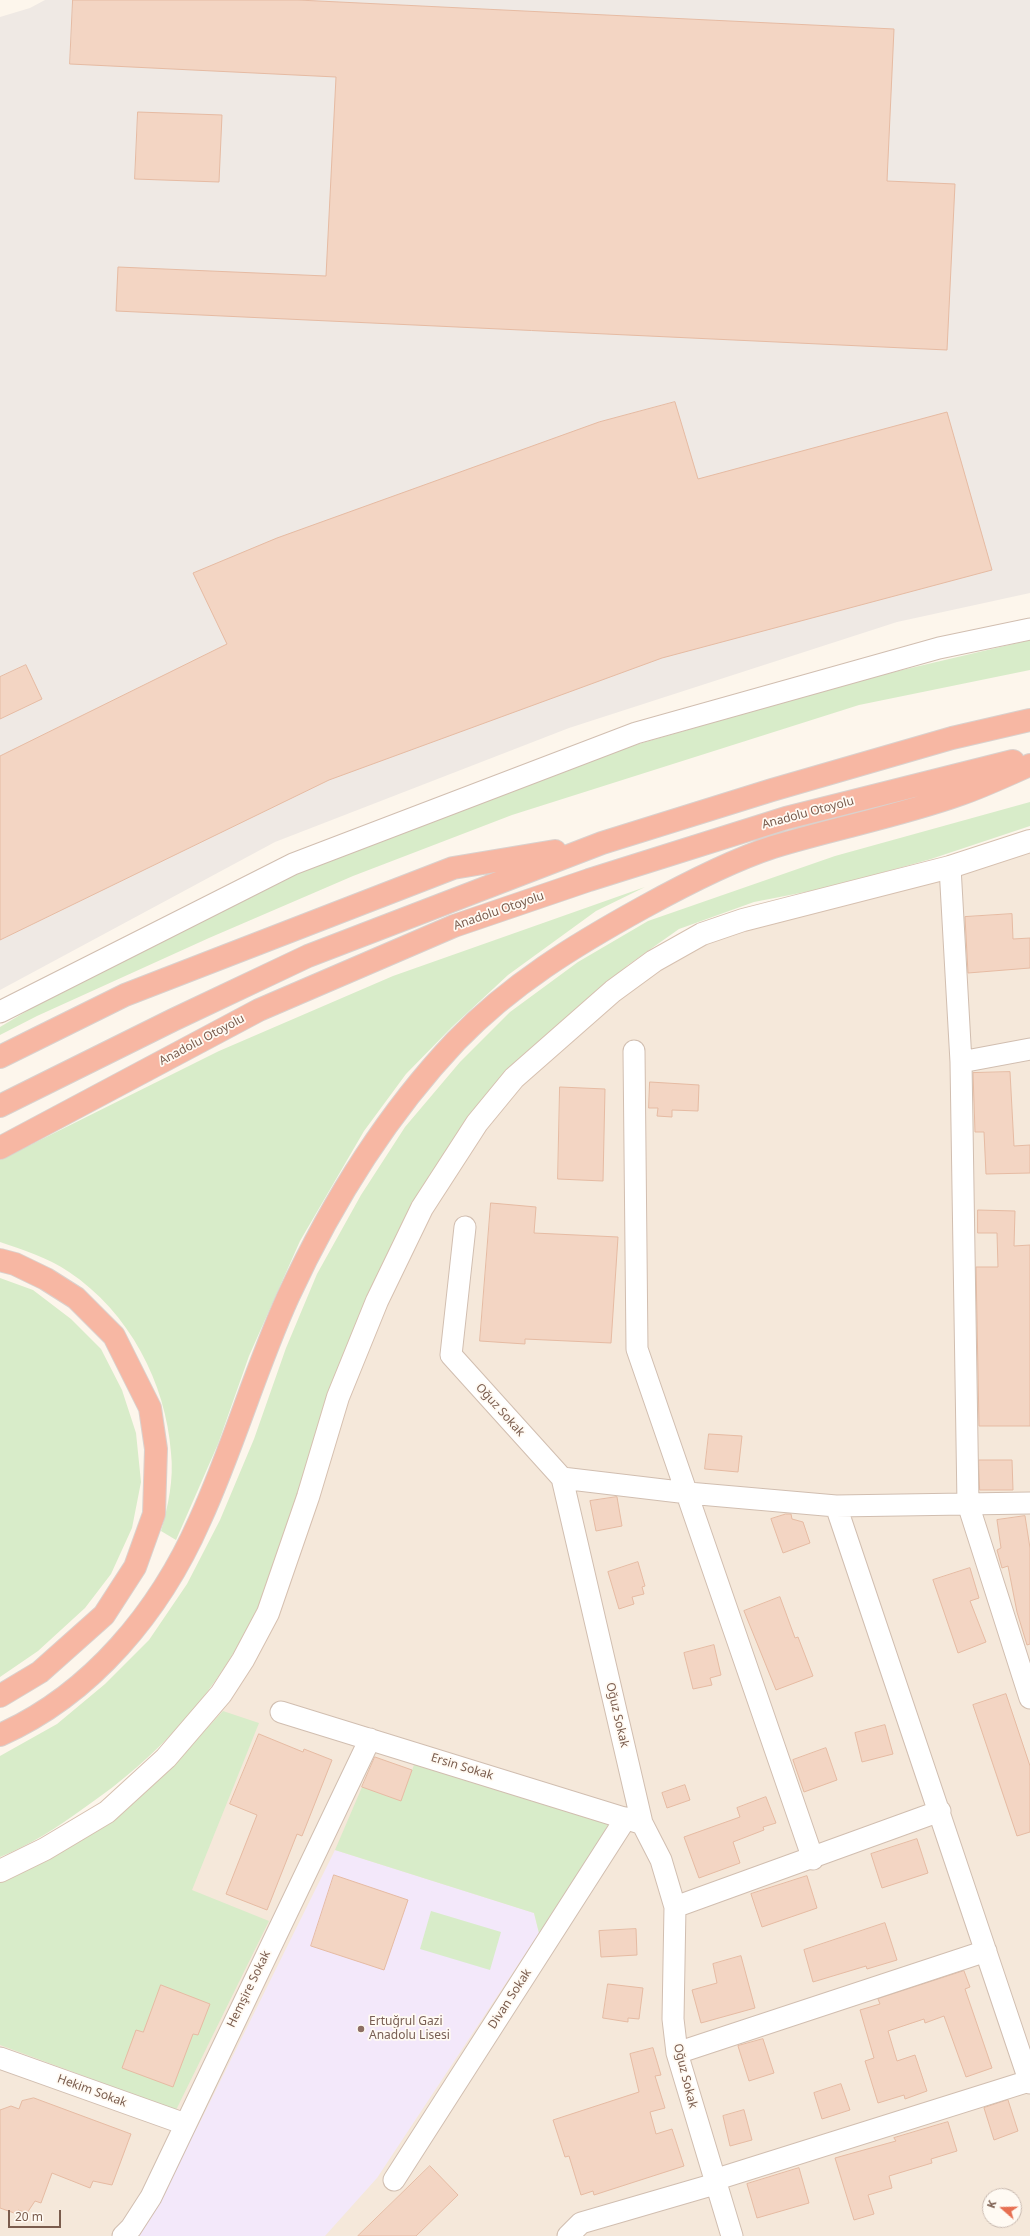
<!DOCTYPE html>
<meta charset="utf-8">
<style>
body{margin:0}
#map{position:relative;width:1030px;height:2236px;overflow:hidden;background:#fdf6ec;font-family:"Noto Sans",sans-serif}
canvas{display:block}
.north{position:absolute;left:982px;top:2188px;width:40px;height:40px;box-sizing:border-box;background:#fffaf3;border:1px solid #cabbb1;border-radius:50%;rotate:290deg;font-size:11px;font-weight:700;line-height:16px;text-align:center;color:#7a5c4d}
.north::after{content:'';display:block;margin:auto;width:14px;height:18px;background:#e76f51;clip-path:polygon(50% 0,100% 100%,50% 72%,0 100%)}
.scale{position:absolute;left:8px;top:2210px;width:53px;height:18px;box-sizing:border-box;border:2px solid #7a5c4d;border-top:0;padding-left:5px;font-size:12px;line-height:14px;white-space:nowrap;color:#7a5c4d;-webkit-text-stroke:3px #fffaf3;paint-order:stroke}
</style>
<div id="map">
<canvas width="1030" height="2236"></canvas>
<div class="north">K</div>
<div class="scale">20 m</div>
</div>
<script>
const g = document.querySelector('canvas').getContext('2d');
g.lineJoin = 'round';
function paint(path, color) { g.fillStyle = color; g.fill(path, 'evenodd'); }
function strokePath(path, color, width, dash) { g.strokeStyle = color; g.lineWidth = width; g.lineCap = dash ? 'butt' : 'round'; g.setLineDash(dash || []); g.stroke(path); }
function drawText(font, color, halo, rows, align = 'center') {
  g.font = font + ' "Noto Sans",sans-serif'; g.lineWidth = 3.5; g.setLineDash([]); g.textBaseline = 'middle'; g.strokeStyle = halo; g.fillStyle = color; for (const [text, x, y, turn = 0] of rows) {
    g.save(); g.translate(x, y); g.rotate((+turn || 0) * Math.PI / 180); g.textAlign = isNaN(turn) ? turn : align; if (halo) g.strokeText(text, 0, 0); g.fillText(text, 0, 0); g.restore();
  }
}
paint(new Path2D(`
 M1030 841V2236H0V1871L107 1812 243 1660 377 1301 514 1078 702 934ZM990 2196H1014V2220H990Z`), '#f5e8da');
paint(new Path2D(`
 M45 0H1030V593L897 622 569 728 275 842 0 990V17L30 8Z`), '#efe9e4');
paint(new Path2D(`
 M335 1850 534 1913 539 1933 377 2178 325 2236H134L198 2126Z`), '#f3e8fa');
paint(new Path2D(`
 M1030 640V670L859 705 512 815 353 876 209 938 37 1016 0 1035V1027L67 987 236 899 326 861 635 745 864 679Z
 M1030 802V826L931 859 831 887 754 902 679 929 628 965 520 1059 469 1117 285 1539C276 1562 269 1585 258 1607 219 1691 160 1756 84 1808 58 1827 30 1845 0 1857V1756L57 1724 105 1684 149 1640 187 1584 220 1520 254 1439 286 1348 317 1274 361 1195 405 1127 460 1062 510 1012 578 962 648 921 835 856Z
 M645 887 596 911 508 975 452 1027 406 1074 364 1131 300 1241 249 1356 218 1444 176 1540 161 1531C168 1506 174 1479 171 1453 166 1383 129 1312 69 1272 49 1258 23 1250 0 1242V1160L219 1051 393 976Z
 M0 1278 33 1290 71 1319 101 1349 122 1390 136 1433 141 1482 132 1528 111 1574 85 1608 38 1651 0 1677Z
 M223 1711 259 1723 192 1890 269 1921 176 2110 0 2045V1880L175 1763Z
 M415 1762 610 1823 539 1933 534 1913 335 1850 362 1787 401 1801Z
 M431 1911 501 1932 490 1970 420 1949Z`), '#d8ecc9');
const building = new Path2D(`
 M73 0H298L894 29 887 181 955 184 947 350 116 311 118 267 326 276 336 77 70 64Z
 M138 112 222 115 219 182 135 179Z
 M675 402 698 479 947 412 992 570 662 658 329 780 0 940V756L227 644 193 573 277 538 599 422Z
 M26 665 42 699 0 719V677Z
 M1012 914 1013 939 1030 938V968L968 973 965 917Z
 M1010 1072 1014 1146 1030 1145V1173L986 1174 984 1132H975L973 1073Z
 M650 1082 699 1085 698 1111 672 1110V1117L657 1116 658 1108H649Z
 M560 1087 605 1089 603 1181 558 1179Z
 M491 1203 536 1207 534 1233 618 1237 611 1343 525 1339V1344L480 1341Z
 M978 1210 1015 1211 1014 1246 1030 1245V1426H979L976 1267H998L997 1233H978Z
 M709 1434 742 1436 738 1472 705 1469Z
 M979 1460H1012L1013 1490H980Z
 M617 1497 622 1526 596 1531 590 1501Z
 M786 1514H791L792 1519 803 1522 810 1543 783 1553 771 1519Z
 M1025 1516 1030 1548V1644L1027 1645 1017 1612 1008 1566 1002 1568 997 1550 1001 1548 997 1520Z
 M638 1562 645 1586 642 1587 644 1594 632 1597 634 1604 619 1609 608 1572Z
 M970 1568 979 1598 970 1601 986 1642 958 1653 933 1580Z
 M780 1597 795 1638 798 1637 813 1676 776 1690 744 1611Z
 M714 1645 721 1675 710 1678 712 1685 693 1689 684 1653Z
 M1006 1694 1030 1766V1832L1017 1836 973 1705Z
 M885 1725 893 1754 862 1762 855 1733Z
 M259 1734 303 1752 304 1749 332 1760 302 1836 297 1834 267 1910 226 1894 257 1815 230 1804Z
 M826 1748 837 1780 804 1792 793 1760Z
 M375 1757 412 1770 401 1801 362 1787Z
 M685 1785 690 1800 667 1808 662 1793Z
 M766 1797 776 1823 763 1827 764 1830 733 1842 740 1863 699 1878 684 1837 740 1817 737 1808Z
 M917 1839 928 1873 882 1888 871 1854Z
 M334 1875 408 1900 384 1970 311 1946Z
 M807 1876 817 1908 762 1927 751 1894Z
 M885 1923 897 1960 867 1969 866 1966 813 1982 804 1950Z
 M636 1929 637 1955 601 1957 599 1931Z
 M741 1956 755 2008 701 2023 692 1990 717 1983 713 1964Z
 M964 1971 970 1987 965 1989 992 2068 966 2077 944 2016 925 2023 924 2019 888 2031 897 2061 915 2055 927 2091 905 2099 904 2095 878 2103 865 2061 874 2058 860 2010 880 2004 878 1999Z
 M608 1984 643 1988 639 2019 628 2018V2022L603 2018Z
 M161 1985 210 2004 198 2035 193 2034 173 2087 122 2068 136 2030 143 2032Z
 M763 2039 774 2073 749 2081 738 2046Z
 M653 2048 661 2075 655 2076 665 2108 650 2112 656 2134 672 2129 684 2166 594 2195 593 2191 581 2195 569 2156 565 2157 553 2120 639 2092 630 2054Z
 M841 2084 850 2110 822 2119 814 2093Z
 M34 2098 131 2134 112 2185 93 2181 90 2188 52 2173 41 2203 35 2201 27 2213 18 2210 17 2214 0 2208V2110L11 2106 19 2109 22 2101Z
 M1008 2100 1018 2131 994 2140 984 2108Z
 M744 2110 752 2140 730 2146 723 2116Z
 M948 2122 957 2151 931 2159 932 2163 889 2176 892 2188 868 2195 874 2214 854 2220 835 2158 896 2141 894 2138Z
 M430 2166 458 2195 416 2236H358Z
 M799 2168 809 2203 757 2218 747 2184Z`);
paint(building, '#f3d5c3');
strokePath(building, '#e6bba3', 1);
const street = new Path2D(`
 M950 867 961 1062 968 1504 1030 1698
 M0 1012 293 864 636 733 939 648 1030 629
 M634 1051 637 1349 813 1859
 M961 1062 1030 1049
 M465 1227 451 1355 562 1478 642 1823 661 1860 675 1907 673 2019 677 2053 732 2236
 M562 1478 688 1493 836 1506 1030 1503
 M836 1506 1030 2083
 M281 1712 640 1823
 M675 1907 940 1811
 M677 2053 986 1951
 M0 2058 185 2124
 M394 2180 626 1818
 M714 2180 1029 2081
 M123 2236 131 2228 151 2197 370 1739
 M568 2236 581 2223 715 2184`);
const secondary = new Path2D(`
 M0 1871 45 1849 107 1812 166 1758 221 1694 243 1660 268 1613 308 1497 338 1397 377 1301 422 1208 477 1123 514 1078 613 991 654 961 702 934 743 920 950 867 1030 841`);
const highway = new Path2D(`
 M0 1057 125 995 453 868 555 851
 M0 1106 173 1020 308 956 602 843 772 790 952 738 1030 720
 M0 1148 259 1010 454 926 589 880 786 818 1013 761
 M0 1260 15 1264 46 1279 76 1298 114 1336 150 1408 156 1449 154 1514 135 1567 104 1615 40 1672 0 1696
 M0 1735C92 1694 160 1611 200 1520 233 1448 255 1370 288 1297 331 1204 385 1116 456 1041 511 984 575 945 644 907 684 885 730 861 773 847 835 828 900 816 961 794 984 786 1007 775 1030 765`);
strokePath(street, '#d1beb0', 23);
strokePath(secondary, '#d6c0b0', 24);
strokePath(highway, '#dad1cd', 24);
strokePath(street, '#fff', 21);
strokePath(secondary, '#fff', 22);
strokePath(highway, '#f7b7a3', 22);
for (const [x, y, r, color] of [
 [361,2029,4,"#8d6e63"]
]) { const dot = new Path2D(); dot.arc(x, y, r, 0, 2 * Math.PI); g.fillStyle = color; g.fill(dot); strokePath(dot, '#fffaf3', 1.5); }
drawText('12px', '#7a5c4d', '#fffaf3', [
 ["Anadolu Otoyolu",808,813,-15],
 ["Anadolu Otoyolu",499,911,-19],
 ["Anadolu Otoyolu",202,1040,-28],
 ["Oğuz Sokak",500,1410,48],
 ["Oğuz Sokak",617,1715,77],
 ["Ersin Sokak",462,1767,17],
 ["Hemşire Sokak",249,1989,-64],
 ["Divan Sokak",510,1999,-57],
 ["Oğuz Sokak",685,2076,76],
 ["Hekim Sokak",92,2091,20]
]);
drawText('12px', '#785e54', '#fffaf3', [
 ["Ertuğrul Gazi",369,2022],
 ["Anadolu Lisesi",369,2036]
], 'left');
</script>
